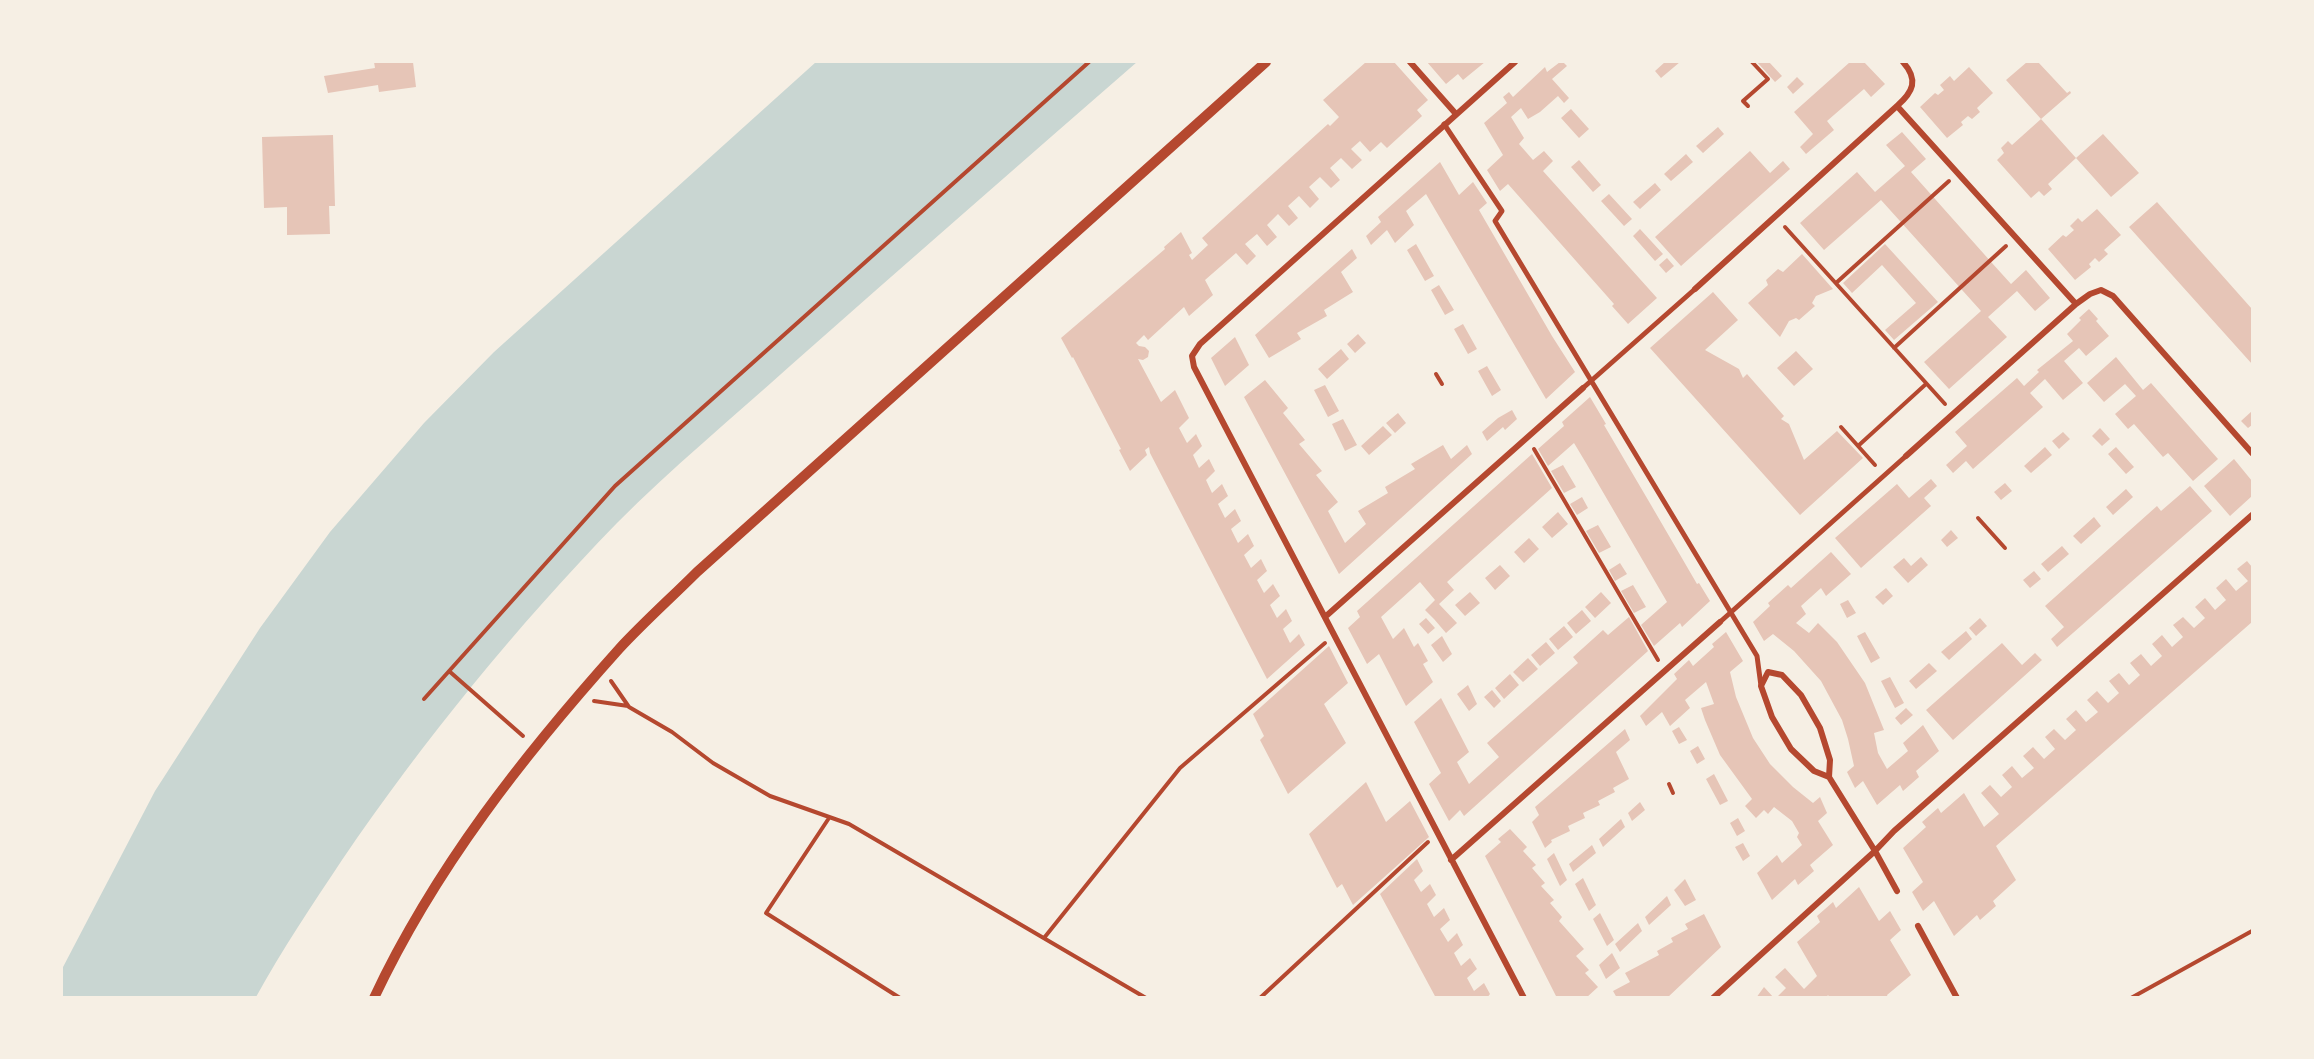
<!DOCTYPE html>
<style>
body{margin:0}
#map{position:relative;width:2314px;height:1059px;overflow:hidden;background:#f6efe4;font-family:Merriweather,serif}
canvas{display:block}
.frame{position:absolute;inset:0;border:63px solid #f6efe4;pointer-events:none}
</style>
<div id="map">
<canvas width="2314" height="1059"></canvas>
<div class="frame"></div>
</div>
<script>
const g = document.querySelector('canvas').getContext('2d');
g.lineJoin = 'round';
function paint(path, color) { g.fillStyle = color; g.fill(path, 'evenodd'); }
function strokePath(path, color, width, dash) { g.strokeStyle = color; g.lineWidth = width; g.lineCap = dash ? 'butt' : 'round'; g.setLineDash(dash || []); g.stroke(path); }
paint(new Path2D(`
 M816 62H1137C1021 163 905 264 790 366 732 418 672 468 617 523 516 627 424 740 342 860 312 905 282 950 256 997L62 998V969L155 791 260 628 330 532 424 423 494 352Z`), '#c9d6d2');
paint(new Path2D(`
 M374 62H413L416 87 379 92 378 85 328 93 324 76 375 68Z
 M1366 62H1394L1428 100 1417 110 1422 116 1387 148 1381 142 1370 152 1360 141 1351 149 1362 160 1352 169 1341 158 1330 168 1340 180 1331 188 1320 177 1309 187 1319 199 1310 208 1299 196 1288 206 1298 218 1289 226 1278 214 1267 225 1277 237 1267 246 1257 234 1245 244 1256 256 1247 265 1236 253 1205 280 1213 295 1189 316 1184 307 1148 340 1144 335 1136 343 1139 346 1145 347 1149 351 1148 357 1143 360 1138 359 1161 402 1175 390 1189 418 1179 428 1187 443 1196 434 1202 446 1193 455 1199 468 1209 459 1215 471 1206 480 1212 493 1222 484 1228 496 1218 504 1225 518 1235 509 1241 521 1231 529 1238 543 1248 534 1254 546 1244 555 1251 568 1261 559 1267 571 1257 580 1264 593 1273 584 1280 596 1270 605 1277 618 1286 609 1292 621 1283 629 1290 643 1299 634 1305 645 1267 679 1150 453 1149 447 1145 450 1147 455 1130 471 1119 450 1121 449 1073 357 1072 358 1061 338 1165 249 1164 247 1181 232 1192 253 1189 255 1192 260 1208 245 1202 238 1328 124 1330 126 1339 117 1323 100Z
 M1427 62H1485L1463 80 1458 74 1446 84Z
 M1560 62H1563L1567 66 1552 79 1569 98 1564 103 1558 96 1540 112 1528 119 1521 108 1511 117 1524 138 1519 144 1533 160 1544 151 1553 161 1543 171 1657 298 1628 324 1612 306 1614 304 1508 184 1500 191 1487 170 1503 155 1484 123 1507 103 1503 97 1509 92 1513 97 1545 67 1547 72Z
 M1665 62H1680L1661 78 1655 71Z
 M1757 62H1769L1782 76 1775 82Z
 M1850 62H1864L1885 84 1871 97 1864 89 1827 121 1834 130 1806 154 1800 147 1813 134 1794 112Z
 M2027 62H2038L2067 93 2070 91 2071 93 2041 119 2006 80Z
 M1969 67 1993 93 1977 108 1980 112 1972 119 1968 116 1961 122 1963 125 1947 138 1920 107 1935 93 1938 95 1944 90 1940 85 1950 76 1954 81Z
 M1797 77 1804 84 1793 94 1787 87Z
 M1571 109 1589 129 1579 138 1561 118Z
 M2041 119 2076 158 2048 184 2052 189 2044 196 2039 191 2031 198 1997 160 2004 153 2001 148 2008 141 2012 145Z
 M1718 127 1724 134 1703 153 1696 146Z
 M1902 132 1926 159 1911 172 1992 263 2011 284 2026 270 2050 298 2035 311 2017 291 1988 317 2007 337 1949 389 1924 362 1981 311 1881 200 1824 250 1800 223 1857 172 1875 192 1905 166 1886 145Z
 M2103 134 2139 173 2111 197 2076 158Z
 M333 135 335 206H329L330 234 287 235V207L264 208 262 137Z
 M1750 151 1770 173 1783 161 1790 169 1681 266 1655 237Z
 M1686 154 1693 162 1671 181 1664 174Z
 M1579 160 1601 185 1593 192 1571 167Z
 M1440 162 1459 195 1473 182 1487 203 1479 210 1552 336 1575 372 1546 399 1426 194 1406 211 1414 225 1395 243 1387 230 1371 245 1366 236 1381 222 1378 217Z
 M1655 183 1661 190 1640 209 1633 202Z
 M1609 194 1632 219 1624 226 1601 201Z
 M2157 202 2252 309V364L2129 227Z
 M2097 209 2121 235 2104 250 2108 254 2099 262 2095 258 2089 264 2091 267 2075 280 2048 249 2063 235 2066 237 2074 230 2070 226 2078 218 2082 222Z
 M1640 229 1663 254 1655 261 1633 236Z
 M1416 244 1434 276 1425 281 1407 250Z
 M1885 244 1938 302 1894 340 1885 330 1916 303 1882 265 1852 293 1843 283Z
 M1352 249 1357 258 1341 272 1353 292 1324 310 1327 316 1297 333 1301 339 1269 358 1255 335Z
 M1802 254 1833 289 1816 296 1812 303 1815 306 1799 320 1796 318 1789 321 1780 337 1748 303 1768 285 1766 280 1778 269 1783 272Z
 M1667 258 1674 266 1666 273 1659 265Z
 M1439 285 1454 310 1445 315 1431 290Z
 M1713 292 1738 320 1705 350 1739 369 1743 378 1747 374 1784 416 1781 419 1789 424 1804 460 1837 431 1863 458 1800 515 1650 348Z
 M2089 309 2098 319 2096 321 2109 336 2086 356 2079 348 2064 361 2083 383 2063 400 2045 379 2030 393 2043 407 1973 469 1966 461 1953 473 1946 465 1967 446 1955 432 2017 378 2024 386 2039 372 2037 370 2073 341 2067 334 2081 320 2079 318Z
 M1463 324 1477 349 1468 354 1454 329Z
 M1358 334 1366 343 1355 353 1347 344Z
 M1235 337 1249 365 1225 386 1211 358Z
 M1341 349 1349 359 1327 379 1318 369Z
 M1796 351 1813 369 1794 386 1777 368Z
 M2116 357 2143 390 2151 383 2218 459 2193 481 2168 453 2163 457 2134 424 2128 429 2115 414 2136 396 2125 384 2104 402 2087 383Z
 M1487 366 1501 390 1492 396 1478 371Z
 M1265 380 1288 408 1283 413 1305 440 1299 444 1322 471 1316 475 1338 502 1328 511 1345 543 1366 524 1358 511 1388 493 1385 487 1415 469 1411 464 1443 445 1451 459 1467 445 1472 454 1339 574 1244 397Z
 M1325 385 1339 411 1328 417 1314 390Z
 M1590 397 1606 424 1604 425 1651 505 1697 584 1699 583 1710 601 1682 627 1680 623 1654 646 1641 625 1667 602 1586 463 1574 443 1548 466 1538 449 1564 426 1562 422Z
 M1512 410 1517 419 1505 430 1503 427 1487 441 1482 432 1498 418Z
 M2252 411V425L2248 428 2241 421Z
 M1398 413 1406 423 1395 433 1386 423Z
 M1343 419 1357 445 1345 451 1332 424Z
 M1383 426 1392 435 1369 455 1361 446Z
 M2100 428 2110 439 2102 446 2092 436Z
 M2063 432 2070 439 2059 449 2052 441Z
 M2045 447 2052 455 2031 473 2024 466Z
 M2116 447 2134 467 2126 474 2108 454Z
 M1532 454 1552 488 1447 582 1454 590 1439 604 1457 623 1446 633 1434 619 1425 610 1435 600 1420 582 1381 617 1393 639 1404 628 1414 647 1418 643 1428 661 1423 664 1433 682 1406 706 1379 654 1367 664 1348 628 1360 617 1357 611Z
 M2234 459 2252 481V496L2230 516 2204 486Z
 M1563 465 1576 487 1564 493 1551 471Z
 M1931 479 1937 486 1924 498 1931 506 1861 568 1835 538 1897 484 1909 498Z
 M2005 483 2012 491 2001 500 1994 492Z
 M2190 486 2212 511 2057 647 2051 639 2064 627 2045 606 2157 506 2161 511Z
 M2126 489 2133 497 2113 515 2106 507Z
 M1582 497 1588 508 1577 515 1570 504Z
 M1558 512 1568 524 1552 538 1542 527Z
 M2094 517 2101 526 2081 544 2073 536Z
 M1598 525 1611 547 1599 553 1586 531Z
 M1951 530 1958 538 1947 547 1941 540Z
 M1529 538 1539 549 1524 563 1514 552Z
 M2062 546 2069 554 2048 572 2041 564Z
 M1831 552 1851 574 1826 596 1821 588 1801 606 1806 614 1796 623 1809 633 1818 623 1837 642 1865 683 1884 730 1874 733 1878 753 1887 769 1908 751 1903 743 1923 725 1939 751 1916 771 1919 777 1903 791 1900 785 1877 805 1863 781 1855 788 1847 772 1854 766 1848 739 1842 720 1821 681 1794 651 1773 634 1764 641 1753 622 1770 606 1768 603 1788 585 1791 588Z
 M1921 557 1928 565 1908 583 1893 567 1904 558 1911 566Z
 M2247 561 2252 567V622L1996 846 2016 880 1993 901 1996 906 1980 920 1977 915 1954 936 1934 901 1923 911 1912 892 1923 882 1903 848 1926 827 1922 822 1938 808 1941 813 1964 793 1984 827 1999 814 1981 793 1990 785 2001 797 2012 787 2002 775 2012 766 2022 778 2034 768 2023 756 2033 747 2044 759 2055 749 2045 737 2054 729 2065 740 2076 730 2066 719 2076 710 2086 722 2098 712 2087 700 2097 691 2108 703 2119 693 2109 681 2119 673 2129 685 2140 675 2130 663 2141 654 2151 666 2162 656 2152 644 2162 635 2172 647 2183 637 2173 625 2183 617 2194 628 2205 618 2195 607 2205 598 2215 610 2226 600 2216 588 2226 579 2236 591 2248 581 2237 569Z
 M1620 563 1627 574 1615 581 1609 570Z
 M1500 565 1510 576 1495 590 1485 578Z
 M2034 571 2041 579 2030 588 2023 580Z
 M1633 585 1646 607 1634 613 1621 591Z
 M1886 588 1893 596 1883 605 1875 597Z
 M1470 592 1480 603 1465 616 1455 605Z
 M1601 592 1611 603 1595 618 1585 607Z
 M1848 600 1856 613 1847 618 1840 604Z
 M1582 610 1591 621 1576 634 1567 623Z
 M1629 617 1648 651 1464 816 1460 810 1449 821 1429 784 1441 773 1414 722 1441 698 1469 752 1457 762 1469 784 1499 757 1487 743 1578 663 1573 657 1603 630 1608 635Z
 M1426 618 1435 628 1428 634 1419 624Z
 M1980 618 1987 626 1976 636 1969 628Z
 M1564 626 1573 637 1558 650 1549 639Z
 M1966 631 1972 639 1949 660 1941 652Z
 M1726 632 1743 661 1730 672 1736 697 1753 738 1770 764 1793 787 1813 803 1820 797 1827 813 1818 821 1833 845 1810 865 1814 871 1798 885 1795 879 1772 900 1757 873 1777 855 1782 863 1802 845 1797 837 1799 833 1792 821 1774 807 1768 814 1764 810 1756 818 1745 806 1752 799 1720 755 1705 720 1701 708 1714 704 1706 682 1685 700 1690 708 1670 726 1662 712 1646 726 1640 716 1677 679 1674 674 1689 660 1693 666 1714 647 1712 644Z
 M1865 632 1880 658 1871 663 1857 636Z
 M1442 636 1452 654 1443 662 1431 645Z
 M1546 642 1555 653 1540 666 1531 655Z
 M2002 643 2022 665 2035 653 2042 660 1953 740 1926 710Z
 M1329 646 1348 683 1324 704 1346 743 1288 794 1260 740 1264 736 1253 714Z
 M1528 658 1538 669 1523 682 1513 672Z
 M1929 663 1937 671 1916 689 1909 681Z
 M1510 674 1519 685 1504 699 1495 688Z
 M1890 677 1904 703 1895 708 1881 681Z
 M1468 685 1477 704 1469 711 1457 694Z
 M1492 690 1501 701 1494 708 1484 697Z
 M1906 708 1913 715 1901 725 1895 718Z
 M1679 727 1687 740 1679 744 1672 731Z
 M1625 729 1630 740 1616 752 1629 779 1613 788 1615 792 1598 801 1600 805 1583 813 1585 818 1568 826 1570 831 1551 840 1552 842 1545 848 1532 822 1539 815 1535 807Z
 M1698 746 1705 759 1697 764 1690 751Z
 M1714 774 1728 801 1720 805 1706 779Z
 M1366 782 1386 822 1410 801 1429 837 1353 905 1342 884 1337 888 1309 834Z
 M1640 802 1645 810 1632 821 1628 813Z
 M1738 818 1745 831 1737 836 1730 823Z
 M1621 819 1625 827 1603 847 1599 839Z
 M1510 829 1527 847 1523 851 1536 865 1532 868 1545 883 1541 886 1554 900 1550 903 1562 917 1559 921 1584 949 1576 956 1589 970 1585 973 1598 987 1586 998H1557L1485 856 1501 842 1498 839Z
 M1743 843 1750 856 1743 861 1735 847Z
 M1592 845 1596 853 1573 872 1569 864Z
 M1554 853 1567 880 1560 886 1547 859Z
 M1417 859 1423 871 1414 880 1421 892 1430 884 1436 895 1427 904 1434 917 1444 908 1450 920 1440 929 1448 942 1457 933 1463 945 1454 953 1461 966 1470 958 1477 969 1467 978 1474 991 1484 983 1490 994 1487 998H1436L1380 894Z
 M1583 878 1596 905 1589 911 1575 884Z
 M1685 879 1696 900 1685 906 1674 890Z
 M1859 887 1879 921 1890 911 1901 930 1890 940 1911 975 1887 995 1888 998H1830L1828 995 1826 998H1776L1786 988 1775 977 1785 968 1804 989 1817 976 1797 942 1820 922 1817 916 1833 902 1836 908Z
 M1667 896 1671 905 1649 925 1645 917Z
 M1600 913 1614 940 1607 946 1593 919Z
 M1704 914 1721 947 1667 998H1617L1613 991 1630 982 1625 973 1659 955 1657 951 1673 942 1671 938 1688 929 1685 924Z
 M1638 923 1642 931 1620 952 1615 944Z
 M1612 953 1620 968 1606 979 1599 965Z
 M1764 987 1774 998H1756Z`), '#e6c5b7');
strokePath(new Path2D(`
 M1748 106 1743 101 1768 79 1752 62
 M1785 227 1945 404
 M1836 283 1949 181
 M1894 348 2006 246
 M1436 374 1442 384
 M1841 427 1875 465
 M1858 446 1926 384
 M1534 449 1658 660
 M1978 518 2005 548
 M449 671 523 736
 M611 681 629 707 672 732 713 763 770 796 849 824 1146 998
 M424 699 615 486 1089 62
 M594 701 628 706
 M1669 784 1673 793
 M829 818 766 913 900 998
 M1044 938 1180 768 1325 643
 M1260 998 1428 842
 M2131 998 2252 931`), '#b5482f', 4);
strokePath(new Path2D(`
 M1444 124 1502 211 1495 221 1757 656 1761 686
 M1583 388 1695 289
 M1720 622 1906 456`), '#b5482f', 5);
strokePath(new Path2D(`
 M1410 62 1456 114
 M1515 62 1200 344 1192 356 1194 367 1524 998
 M1903 62C1919 80 1913 92 1897 106L2076 304 2090 294 2101 290 2113 296 2252 453
 M1695 289 1897 106
 M1906 456 2076 304
 M1325 617 1583 388
 M1829 777 1830 760 1820 728 1801 695 1782 675 1768 672 1761 686 1772 717 1791 749 1814 771 1829 777 1875 851 1897 891
 M1451 860 1720 622
 M1918 926 1957 998
 M1713 998 1875 851 1894 831 2252 515`), '#b5482f', 6);
strokePath(new Path2D(`
 M374 998C435 868 524 755 619 649 644 622 671 598 697 572L1266 62`), '#b5482f', 10);
</script>
